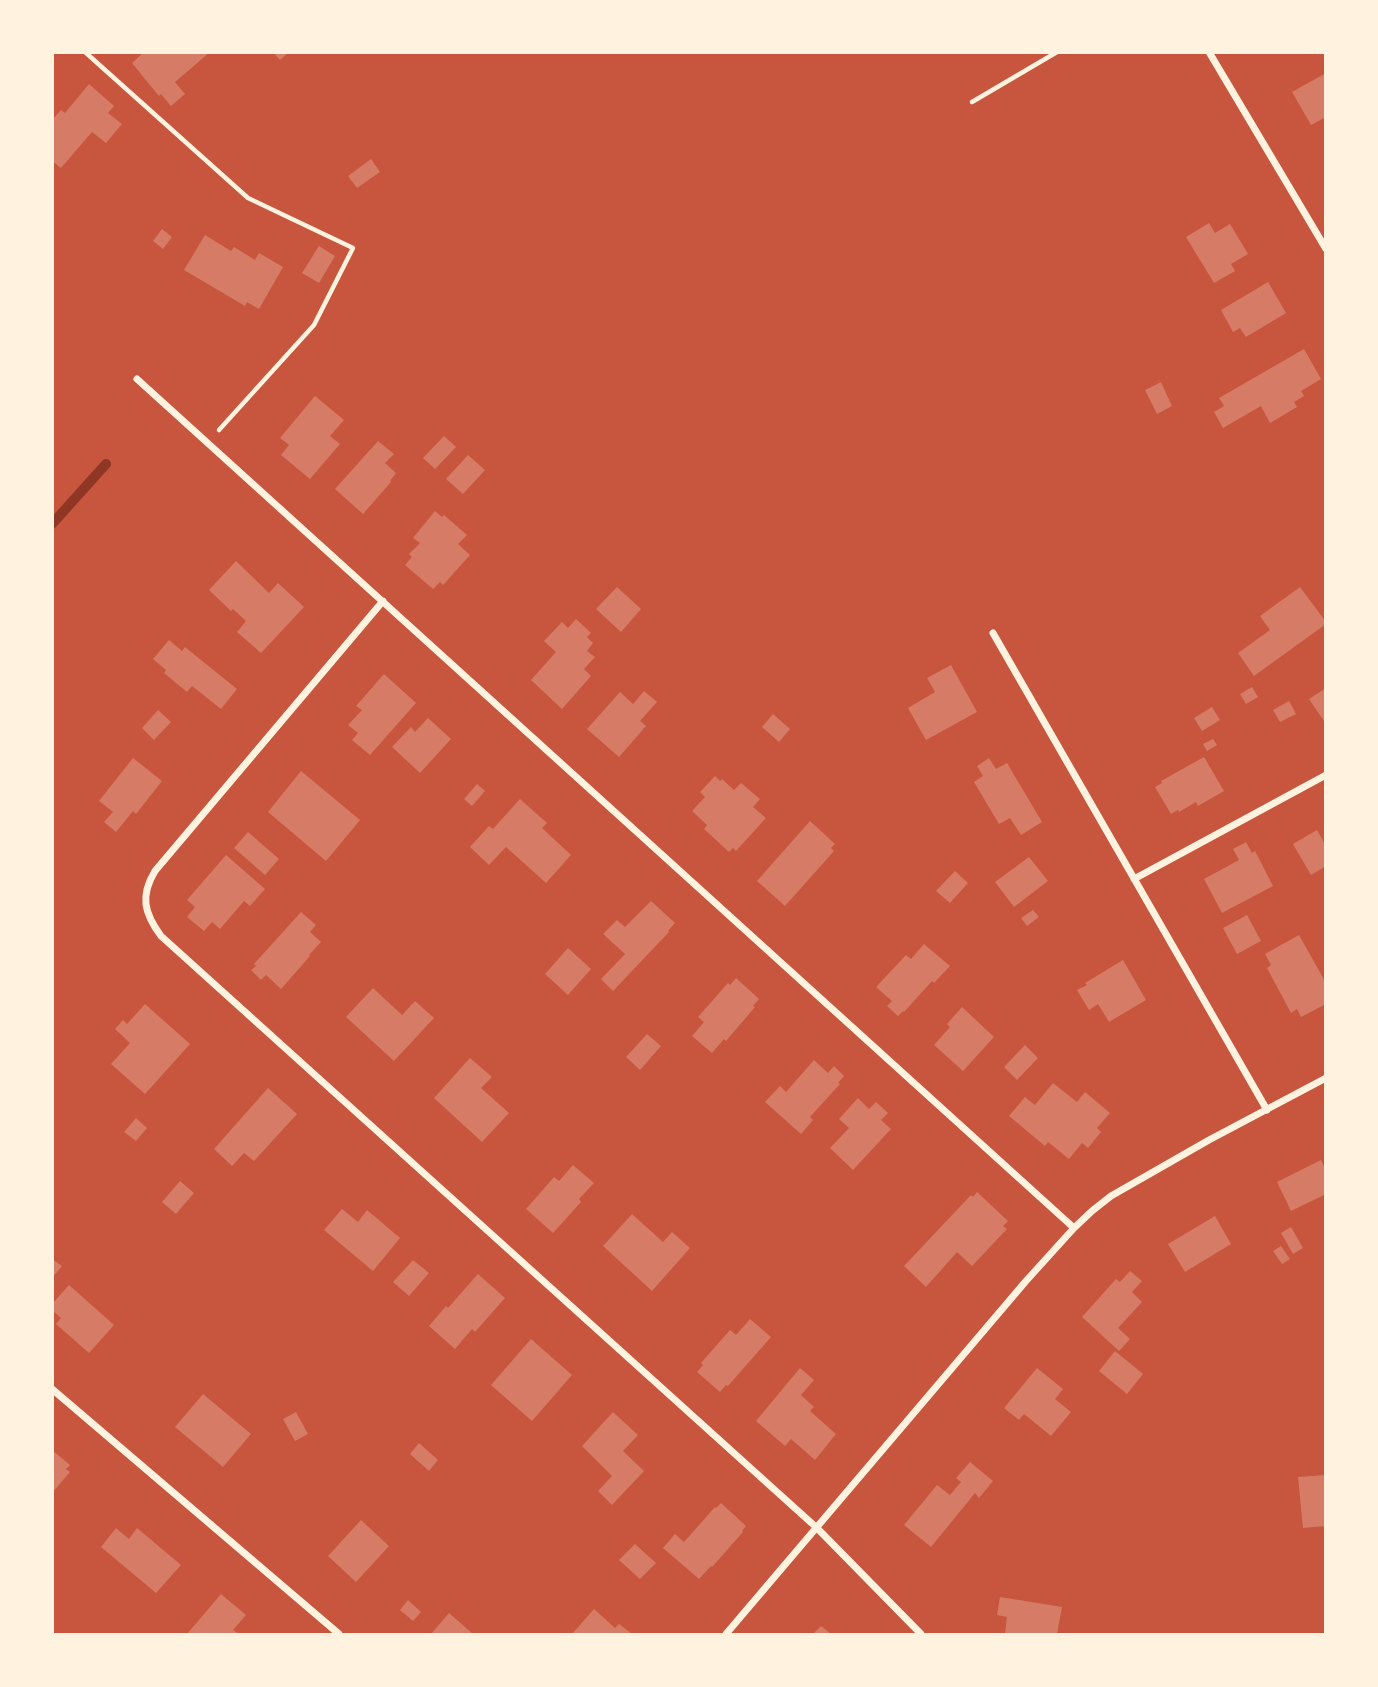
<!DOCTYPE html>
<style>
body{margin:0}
#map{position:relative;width:1378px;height:1687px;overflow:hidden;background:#c8553d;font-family:Georgia,serif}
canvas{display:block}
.frame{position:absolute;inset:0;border:54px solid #fff3e0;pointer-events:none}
</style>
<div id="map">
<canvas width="1378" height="1687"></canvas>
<div class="frame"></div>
</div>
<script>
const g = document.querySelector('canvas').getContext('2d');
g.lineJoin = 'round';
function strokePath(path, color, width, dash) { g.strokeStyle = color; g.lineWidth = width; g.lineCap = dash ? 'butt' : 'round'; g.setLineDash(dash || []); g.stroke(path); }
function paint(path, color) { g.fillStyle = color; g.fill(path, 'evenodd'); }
strokePath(new Path2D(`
 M52 524 106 464`), '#8f3625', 10);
paint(new Path2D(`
 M144 52H210L175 82 185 94 171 106 161 94 159 96 132 63Z
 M273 52H289L280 60Z
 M1326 73V117L1311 125 1292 92Z
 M89 84 114 106 108 113 122 124 106 143 92 132 61 168 52 161V120L61 110 65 113Z
 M371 159 380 172 357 188 348 176Z
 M1209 223 1215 233 1230 224 1248 254 1231 264 1235 271 1214 283 1186 237Z
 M162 229 172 237 163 249 153 241Z
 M205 235 231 251 234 247 255 260 259 253 283 267 259 309 247 302 245 306 184 270Z
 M319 246 335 256 319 283 302 273Z
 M1268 282 1286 313 1246 337 1240 328 1233 332 1221 310Z
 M1304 349 1321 379 1301 391 1304 396 1294 402 1297 407 1270 423 1261 406 1223 428 1214 412 1224 406 1219 398Z
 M1161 382 1172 406 1157 414 1145 390Z
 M315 396 344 420 330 436 340 444 310 479 281 455 289 445 280 438Z
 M444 436 456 447 435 469 423 458Z
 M378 441 394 454 385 463 396 473 390 481 391 482 363 514 335 489Z
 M468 455 485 470 463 494 446 479Z
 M435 511 442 517 444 515 467 535 458 544 470 555 443 585 440 582 433 589 405 565 412 557 409 554 420 543 413 538Z
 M236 561 269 593 278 583 304 607 261 653 237 632 246 621 233 609 231 611 209 590Z
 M617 587 641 609 621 632 596 609Z
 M1300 587 1326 622V624L1254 676 1238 653 1270 630 1260 616Z
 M576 619 591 633 587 637 593 643 587 651 595 657 584 669 591 676 562 709 531 680 556 652 544 641 562 622 568 628Z
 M169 640 182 651 185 647 237 689 221 709 192 686 187 692 164 673 166 670 153 659Z
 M951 665 977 712 926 740 908 708 935 692 927 678Z
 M384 674 416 703 370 755 352 740 358 733 348 725 362 710 356 706Z
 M1252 687 1258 697 1246 704 1240 694Z
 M1326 688V724L1309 699Z
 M644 691 657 702 640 721 646 726 619 757 587 729 620 692 633 704Z
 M1289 701 1296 714 1280 722 1273 710Z
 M1212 707 1220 720 1202 731 1194 718Z
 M158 710 171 722 154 740 142 728Z
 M773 714 790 729 779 742 762 727Z
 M428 718 451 739 420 773 392 747 411 727 415 732Z
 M1213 739 1217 745 1207 751 1203 744Z
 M1204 757 1224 791 1198 806 1196 802 1179 812 1178 810 1171 814 1155 787 1162 783 1161 781Z
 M133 758 162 781 136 814 133 811 116 832 104 822 113 812 99 801Z
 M989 758 996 769 1007 763 1042 822 1021 835 1010 818 999 824 974 782 983 776 977 766Z
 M301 771 360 820 326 861 268 812Z
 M715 776 720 781 722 779 734 790 741 783 760 799 753 807 766 818 736 851 733 848 729 852 704 829 707 825 692 811 705 797 700 792Z
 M477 784 485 791 472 806 464 799Z
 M520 799 547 823 542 828 571 855 546 883 506 847 489 865 470 847 489 826 493 829Z
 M810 821 835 844 831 848 834 851 785 906 757 881Z
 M1317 830 1326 846V866L1311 875 1293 844Z
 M248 832 279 859 265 875 234 848Z
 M1246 842 1252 853 1255 851 1273 886 1222 913 1204 879 1239 860 1233 849Z
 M226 855 265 889 250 906 244 901 220 929 212 922 204 931 187 917 195 907 187 900Z
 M1029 857 1048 881 1014 907 995 882Z
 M955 871 968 883 950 903 936 891Z
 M651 901 675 923 668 931 669 932 613 991 601 979 625 954 603 934 617 920 625 927Z
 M1033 910 1039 917 1027 926 1021 918Z
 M301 912 316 925 310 932 321 942 309 955 310 956 281 989 266 975 261 980 251 970 256 966 254 964Z
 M1247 915 1261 941 1237 954 1223 928Z
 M1299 935 1326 983V1004L1301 1017 1297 1009 1291 1013 1267 968 1271 965 1265 954Z
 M924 944 950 966 934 983 932 981 904 1012 903 1011 898 1016 887 1006 892 1001 876 987 906 955 911 959Z
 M568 948 591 969 568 995 545 974Z
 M1123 960 1146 1000 1109 1022 1098 1004 1089 1010 1077 990 1087 985 1085 983Z
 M736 978 759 999 753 1006 755 1007 726 1041 724 1039 712 1053 692 1036 704 1022 698 1017 728 983 730 985Z
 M373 988 402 1015 415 1001 434 1018 394 1061 346 1017Z
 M145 1004 190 1044 145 1094 111 1064 130 1043 115 1029 123 1020 127 1024Z
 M962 1007 994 1037 963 1071 934 1045 950 1027 947 1024Z
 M647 1034 661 1046 640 1070 626 1057Z
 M1025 1045 1038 1058 1017 1080 1004 1067Z
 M470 1058 492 1077 481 1088 509 1113 482 1142 434 1098Z
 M814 1060 828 1073 834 1066 844 1076 838 1083 840 1084 810 1117 813 1120 801 1134 765 1102 780 1086 786 1092Z
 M1053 1083 1077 1102 1085 1092 1110 1113 1097 1128 1101 1132 1088 1148 1082 1143 1069 1159 1048 1142 1045 1146 1009 1116 1025 1097 1035 1105Z
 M268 1088 297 1114 254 1161 244 1153 232 1166 214 1149Z
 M858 1098 869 1109 876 1102 888 1113 881 1120 891 1129 853 1170 830 1148 849 1128 839 1119Z
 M136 1118 147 1128 136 1141 124 1132Z
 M1321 1160 1324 1166H1326V1194L1291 1211 1277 1182Z
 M573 1165 594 1183 579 1199 581 1202 553 1233 526 1209 554 1177 559 1181Z
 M180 1181 194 1193 176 1214 162 1202Z
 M977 1192 1008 1221 1003 1226 1007 1229 972 1266 957 1252 926 1287 904 1266 971 1195 973 1197Z
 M342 1209 358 1222 367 1210 400 1238 373 1271 324 1230Z
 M632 1214 663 1242 672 1232 690 1248 652 1291 603 1246Z
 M1215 1216 1231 1244 1185 1272 1168 1244Z
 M1291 1227 1303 1248 1293 1254 1281 1233Z
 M1281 1246 1290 1259 1282 1264 1273 1251Z
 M52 1259 62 1266 52 1278Z
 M413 1260 429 1273 409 1296 393 1282Z
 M1130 1271 1142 1281 1132 1292 1142 1302 1118 1328 1130 1339 1119 1351 1082 1317 1116 1279 1120 1282Z
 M478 1274 505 1298 475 1332 472 1329 455 1349 429 1326 446 1306 448 1308Z
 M69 1285 114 1325 89 1353 56 1324 61 1318 52 1310V1304Z
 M750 1319 771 1337 728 1386 726 1385 720 1392 697 1372 703 1365 701 1363 730 1330 736 1335Z
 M531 1339 572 1375 532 1421 491 1385Z
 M1115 1351 1143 1374 1127 1394 1099 1371Z
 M800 1368 814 1380 801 1395 814 1407 810 1411 836 1434 815 1460 791 1439 785 1446 756 1421Z
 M1037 1368 1063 1389 1055 1399 1071 1412 1051 1436 1024 1414 1019 1420 1004 1408Z
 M203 1394 251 1434 223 1467 175 1427Z
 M296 1412 308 1434 295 1441 283 1419Z
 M613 1412 638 1435 623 1451 644 1471 612 1505 598 1491 612 1476 582 1446Z
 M419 1443 438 1460 429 1471 410 1454Z
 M52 1450 70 1465 66 1469 70 1472 52 1493Z
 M970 1462 993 1481 979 1498 975 1493 931 1547 904 1525 937 1485 950 1495 961 1482 956 1478Z
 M1326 1475V1526L1303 1528 1298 1477Z
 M721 1503 746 1526 742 1531 743 1532 712 1567 711 1566 699 1579 663 1548 675 1534 684 1542 715 1507 716 1508Z
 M361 1520 389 1546 356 1582 328 1556Z
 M116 1528 129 1539 137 1528 181 1565 156 1593 101 1547Z
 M635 1544 656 1563 640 1579 619 1560Z
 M221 1594 246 1615 233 1630 239 1634H187Z
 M1000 1597 1062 1607 1057 1634 1005 1633 1007 1617 997 1615Z
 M408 1600 421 1612 413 1621 400 1610Z
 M594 1609 615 1628 619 1624 632 1634H572Z
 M449 1613 473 1634H431Z
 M821 1626 831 1634H813Z`), '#d67c66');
strokePath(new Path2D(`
 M85 52 248 198 353 248 314 325 219 430
 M972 102 1057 52`), '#fff3e0', 4.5);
strokePath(new Path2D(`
 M1209 52 1326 249
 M137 379 1074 1228
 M383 601 155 871C140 896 144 913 161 936L817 1528 921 1634
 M993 633 1267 1110
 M1134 879 1326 775
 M52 1389 339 1634
 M726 1634 1026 1281 1074 1228 1092 1211 1111 1196 1209 1140 1326 1078`), '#fff3e0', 7);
</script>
